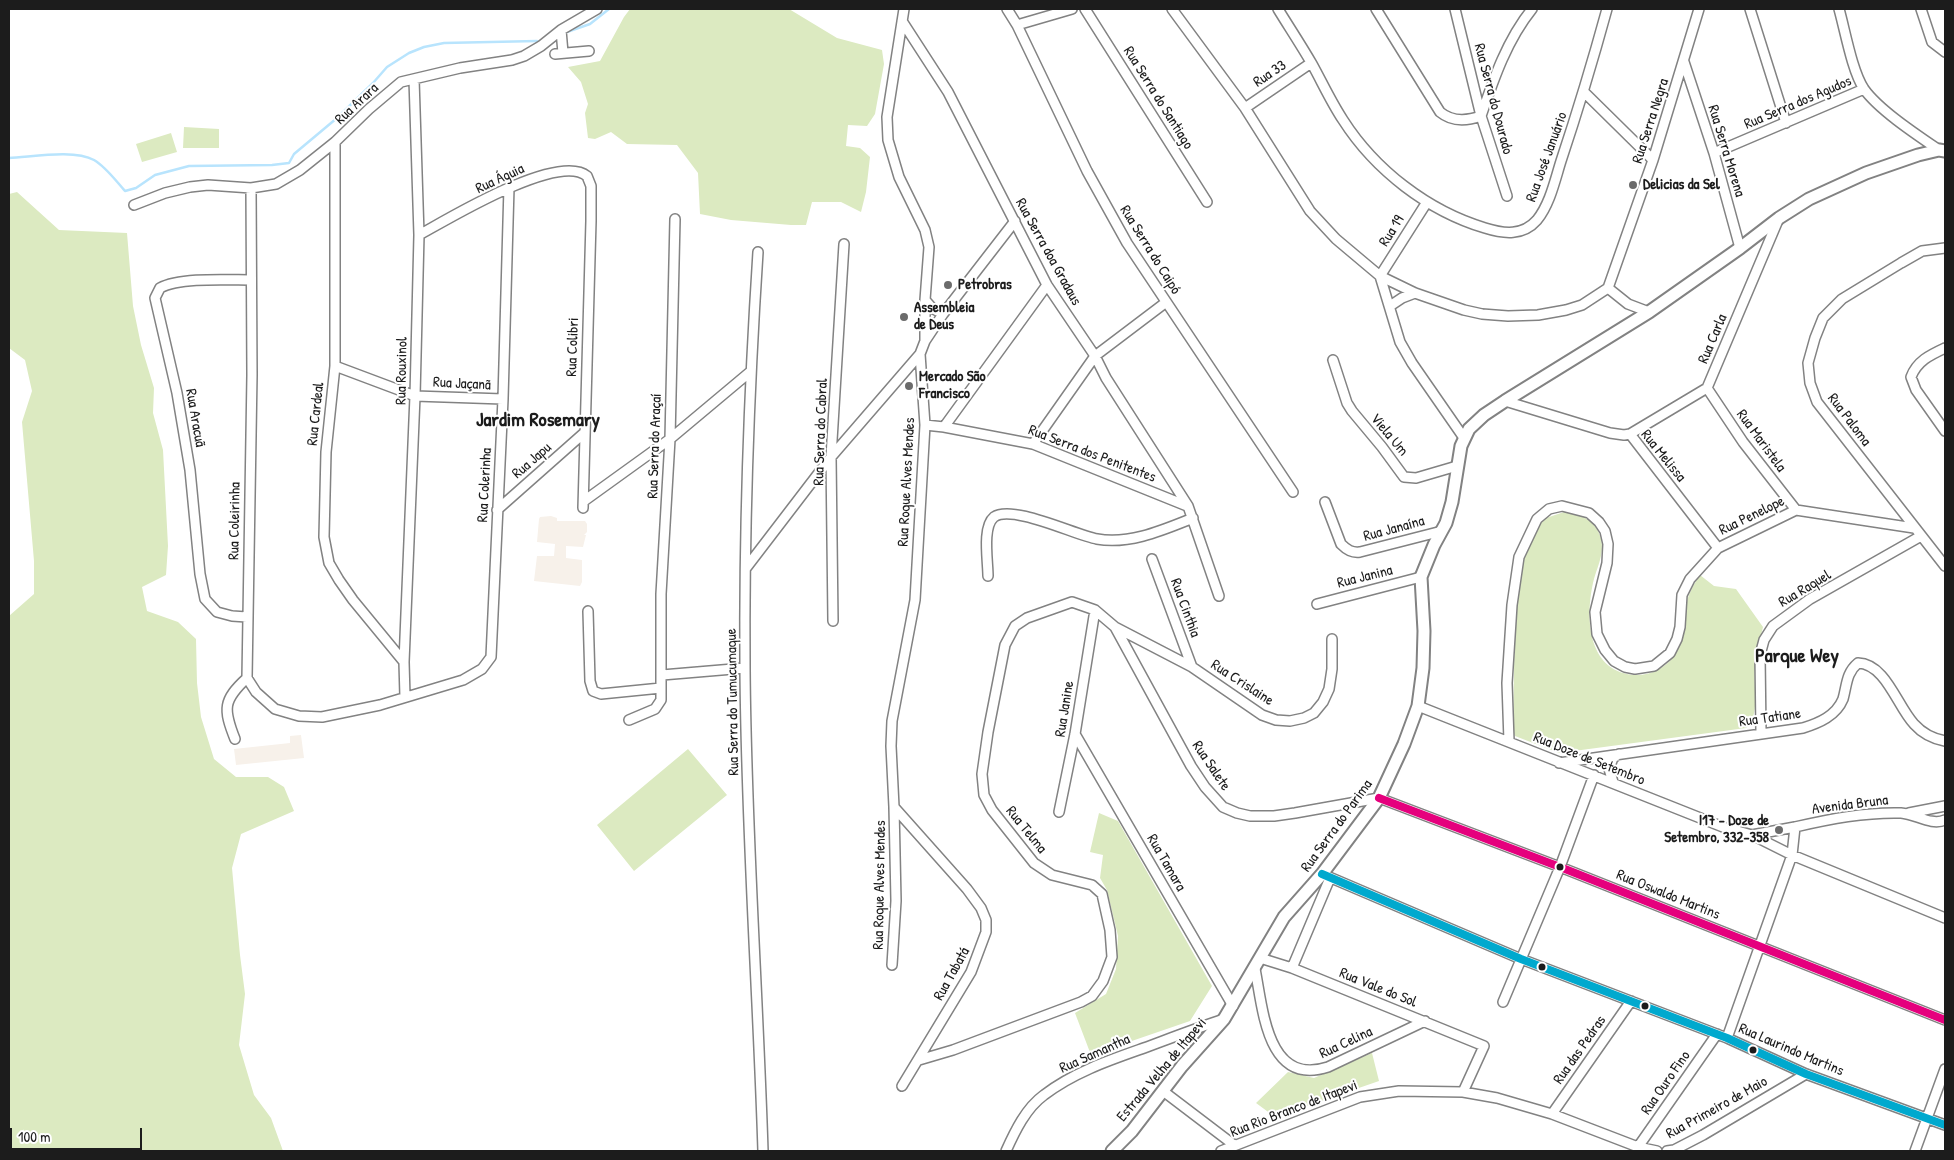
<!DOCTYPE html>
<meta charset="utf-8">
<style>
body{margin:0}
#map{position:relative;width:1954px;height:1160px;overflow:hidden;background:#fff;font-family:"Patrick Hand",sans-serif}
canvas{display:block}
.frame{position:absolute;inset:0;border:10px solid #1c1c1c;pointer-events:none}
.scale{position:absolute;left:10px;top:1128px;width:132px;height:22px;box-sizing:border-box;border:2px solid #1c1c1c;border-top:0;padding-left:6px;font-size:15px;line-height:18px;white-space:nowrap;color:#1c1c1c;-webkit-text-stroke:4px #fff;paint-order:stroke}
</style>
<div id="map">
<canvas width="1954" height="1160"></canvas>
<div class="frame"></div>
<div class="scale">100 m</div>
</div>
<script>
const g = document.querySelector('canvas').getContext('2d');
g.lineJoin = 'round';
function paint(path, color) { g.fillStyle = color; g.fill(path, 'evenodd'); }
function strokePath(path, color, width, dash) { g.strokeStyle = color; g.lineWidth = width; g.lineCap = dash ? 'butt' : 'round'; g.setLineDash(dash || []); g.stroke(path); }
function drawText(font, color, halo, rows, align = 'center') {
  g.font = font + ' "Patrick Hand",sans-serif'; g.lineWidth = 4; g.setLineDash([]); g.textBaseline = 'middle'; g.strokeStyle = halo; g.fillStyle = color; for (const [text, x, y, turn = 0] of rows) {
    g.save(); g.translate(x, y); g.rotate((+turn || 0) * Math.PI / 180); g.textAlign = isNaN(turn) ? turn : align; if (halo) g.strokeText(text, 0, 0); g.fillText(text, 0, 0); g.restore();
  }
}
paint(new Path2D(`
 M551 516 557 518V521H585L587 524V532L584 535H586L583 547 566 546V558L582 560V582L580 586 534 581 537 556H554L555 544 537 542 539 519 540 517Z
 M301 735 304 758 236 765 234 749 290 743V736Z`), '#f7f1ea');
paint(new Path2D(`
 M630 9H789L837 38 882 50 884 64 875 114 867 126 848 125 846 146 860 148 870 157 866 192 861 212 841 202H812L806 225H791L731 220 700 214 698 173 677 145 627 144 611 132 595 139 588 138 585 113 588 104 581 82 568 67 600 61 624 17Z
 M184 127 219 129V148H183Z
 M171 133 177 152 142 162 136 144Z
 M17 192 59 230 127 233 133 306 141 345 154 388 153 413 163 450 168 546 166 575 142 587 147 611 178 622 196 639 197 683 201 717 214 759 236 777H268L284 787 294 811 241 834 232 868 240 955 245 994 239 1045 254 1095 271 1118 283 1151H9V616L34 594V561L22 422 32 391 25 360 9 348V194Z
 M1564 512C1581 513 1597 521 1601 539 1605 554 1596 569 1593 583 1585 619 1588 674 1637 675 1651 675 1665 668 1673 657 1686 641 1683 624 1686 606 1688 594 1694 584 1700 575L1714 586 1736 589 1763 627C1760 640 1755 654 1755 668 1753 687 1761 715 1746 728L1559 753 1515 736 1513 732 1515 607 1521 557 1537 526 1546 518Z
 M688 749 727 795 634 871 597 825Z
 M1099 813 1118 821 1212 986 1190 1021 1091 1055 1075 1013 1106 994 1116 969 1118 936 1107 890 1100 878 1103 855 1090 852Z
 M1372 1053 1379 1081 1275 1117 1256 1103 1288 1072 1314 1078Z`), '#dceac1');
strokePath(new Path2D(`
 M564 33 590 24 609 9
 M9 158C32 157 74 149 94 160 106 167 116 181 125 191L136 188 155 175 189 166 272 165 289 163 294 154 337 118 373 83 387 67 409 53 424 47 444 43 537 41`), '#b8e4fd', 2.5);
const street = new Path2D(`
 M1007 9 1017 25 1087 171 1127 243 1293 492
 M1085 9 1207 202
 M1172 9 1245 108 1310 211 1336 239 1380 276 1415 293 1464 310 1482 314 1508 316 1538 315 1566 310 1582 305 1608 288 1653 160 1699 9
 M1278 9C1289 27 1301 45 1312 64 1322 82 1331 102 1343 120 1375 170 1428 211 1485 228 1504 234 1523 236 1537 220 1550 204 1555 180 1561 161 1578 110 1593 60 1607 9
 M1376 9 1440 112C1452 122 1467 121 1481 116
 M1455 9 1481 116 1507 196
 M1750 9 1786 123
 M1839 9C1845 30 1852 71 1864 89 1879 110 1917 135 1939 150
 M1921 9 1932 42 1945 52
 M902 21 948 92 1047 285 1095 356 1106 378 1188 506 1219 596
 M1017 25 1072 9
 M561 30 563 53
 M555 54 589 51
 M1684 62 1714 153 1740 248
 M1584 92 1653 160
 M1245 108 1311 63
 M1481 116C1494 78 1507 40 1532 9
 M335 142V366L326 452 324 537 329 563 339 580 353 600 404 662
 M1714 153 1864 89
 M251 188 252 375 247 678 256 692 275 709 299 716 322 717 380 705 463 680 482 669 491 657 503 399 509 187
 M134 205 165 193 190 187 208 185 251 188 276 184 300 170 335 142 369 109 401 82 460 68 512 60 524 56 541 46 561 30 597 9
 M419 235C448 219 558 152 587 176L591 186V221L583 508
 M1945 248 1922 251 1901 263 1842 299 1823 318 1815 338 1808 363 1810 383 1817 402 1945 566
 M758 252C749 390 744 529 745 668 746 829 758 990 763 1151
 M1380 276 1400 342 1412 363 1464 438
 M1380 276 1427 202
 M1608 288 1628 304 1649 312
 M925 300 932 308 943 314
 M1390 306 1402 298 1415 293
 M925 341 943 314 1015 221
 M1945 348C1930 355 1917 361 1911 377L1916 390 1945 431
 M1333 360 1347 403 1352 411 1382 447 1404 477 1416 478 1457 466
 M335 366 415 396 503 399
 M1707 388 1743 442 1796 510
 M1505 401 1610 433 1624 435 1630 434 1707 388 1779 218
 M925 425 944 427 1033 444 1187 506
 M944 427 1047 285
 M1630 434 1718 548
 M1033 444 1095 356 1165 303
 M584 501 670 439 750 372
 M1325 502 1341 544C1347 550 1352 553 1360 552L1442 531
 M497 510 584 433
 M1152 559 1192 667
 M746 568 831 457 920 354
 M988 576C988 561 982 527 994 517 1012 504 1075 535 1097 539 1129 545 1163 530 1193 518
 M1317 604 1421 577
 M588 611 590 681 593 691 601 694 661 688
 M247 617 232 616 217 612 205 599 200 574 190 470 177 393 155 298 160 288C180 277 228 280 251 280
 M833 621 831 457 844 244
 M1115 627 1191 766 1205 787 1223 807 1237 813 1250 816H1274L1295 813 1379 798 1560 867 1945 1020
 M662 675 745 668
 M405 697 404 662 415 396 419 235 414 79
 M1418 706 1723 827 1752 835
 M629 720 655 709 661 700V594L670 439 675 219
 M1761 733 1760 655 1764 640 1773 626 1810 599 1921 536
 M1075 734 1233 1006
 M235 739C223 709 223 700 247 678
 M1509 741 1507 683 1512 605 1519 557 1537 519 1549 509 1562 506 1589 513 1599 522 1605 531 1608 544 1607 563 1595 612 1597 634 1605 650 1614 661 1625 667 1635 669 1654 666 1670 653 1677 639 1680 627 1682 595 1690 579 1718 548 1796 510 1914 528
 M1559 763 1803 728C1819 723 1836 716 1843 699 1847 685 1846 673 1858 663 1886 664 1897 706 1914 724 1922 733 1934 739 1945 741
 M1613 782 1609 769 1613 758 1619 754
 M894 807 967 889 981 908 986 920V932L971 972 902 1086
 M1059 812 1075 734 1095 610
 M1909 813 1945 806
 M1795 827C1830 819 1865 812 1901 813 1916 814 1931 826 1945 820
 M1322 874 1521 959 1727 1038 1806 1074 1945 1125
 M1260 958 1292 968 1484 1046 1463 1092
 M892 965 896 901 894 807 891 746 892 721 915 600 925 425 920 354 925 341V300L929 247 925 230 899 177 888 140 887 117 904 9
 M1292 968 1330 878
 M1255 969C1263 1009 1267 1087 1328 1067L1425 1021
 M1503 1002 1560 867 1594 775
 M1727 1038 1792 855 1795 827 1752 835 1792 855 1945 918
 M919 1060 953 1050 1081 1002 1092 996 1103 981 1112 957 1110 930 1102 894 1092 885 1052 875 1034 863 992 810 984 795 982 774 988 732 1005 645 1015 626 1027 618 1072 602 1095 610 1115 627 1192 667 1262 715 1276 720 1290 721 1304 718 1314 713 1323 702 1329 689 1332 669V639
 M1163 1091 1234 1145
 M1552 1114 1631 1001
 M1638 1147 1717 1034
 M1006 1151C1015 1131 1026 1108 1044 1095 1074 1072 1110 1060 1144 1048 1171 1038 1197 1028 1224 1019
 M1221 1151 1360 1097 1399 1091 1463 1092 1497 1098 1552 1114 1638 1147 1657 1151
 M1667 1151 1674 1150 1703 1135 1806 1074
 M1915 1151 1945 1069`);
const secondary = new Path2D(`
 M1112 1151 1132 1131 1182 1066 1224 1019 1284 917 1322 874 1379 798 1404 744 1418 706 1423 668 1424 631 1421 577 1434 545 1446 523 1452 502 1461 446 1469 429 1484 415 1505 401 1649 312 1740 248 1779 218 1809 199 1866 173 1918 155 1939 150 1945 151`);
strokePath(street, '#828282', 12);
strokePath(secondary, '#828282', 15);
strokePath(street, '#fff', 9);
strokePath(secondary, '#fff', 11);
strokePath(new Path2D(`
 M1322 874 1521 959 1727 1038 1806 1074 1945 1125`), '#00a9ce', 8);
strokePath(new Path2D(`
 M1379 798 1560 867 1945 1020`), '#e5007d', 8);
for (const [x, y, r, color] of [
 [1633,185,5,"#6b6b6b"],
 [948,285,5,"#6b6b6b"],
 [904,317,5,"#6b6b6b"],
 [909,386,5,"#6b6b6b"],
 [1779,830,5,"#6b6b6b"],
 [1560,867,4.5,"#1c1c1c"],
 [1542,967,4.5,"#1c1c1c"],
 [1645,1006,4.5,"#1c1c1c"],
 [1753,1050,4.5,"#1c1c1c"]
]) { const dot = new Path2D(); dot.arc(x, y, r, 0, 2 * Math.PI); g.fillStyle = color; g.fill(dot); strokePath(dot, '#fff', 2); }
drawText('15px', '#1c1c1c', '#fff', [
 ["Rua 33",1270,74,-34],
 ["Rua Serra do Santiago",1158,98,58],
 ["Rua Serra do Dourado",1493,99,75],
 ["Rua Serra dos Agudos",1798,103,-23],
 ["Rua Arara",357,104,-43],
 ["Rua Serra Negra",1651,121,-72],
 ["Rua Serra Morena",1726,151,73],
 ["Rua José Januário",1547,157,-70],
 ["Rua Águia",500,179,-25],
 ["Rua 19",1392,231,-58],
 ["Rua Serra do Caipó",1150,250,58],
 ["Rua Serra doa Gradaus",1048,252,61],
 ["Rua Carla",1713,339,-67],
 ["Rua Colibri",573,347,-88],
 ["Rua Rouxinol",402,371,-89],
 ["Rua Jaçanã",462,384,3],
 ["Rua Cardeal",316,414,-84],
 ["Rua Aracuã",195,418,80],
 ["Rua Paloma",1849,420,53],
 ["Rua Serra do Cabral",821,432,-88],
 ["Viela Um",1389,435,50],
 ["Rua Maristela",1761,441,54],
 ["Rua Serra do Araçaí",655,446,-88],
 ["Rua Serra dos Penitentes",1092,454,21],
 ["Rua Melissa",1663,456,51],
 ["Rua Japu",532,461,-41],
 ["Rua Roque Alves Mendes",907,482,-87],
 ["Rua Colerinha",485,485,-87],
 ["Rua Penelope",1752,516,-26],
 ["Rua Coleirinha",235,521,-89],
 ["Rua Janaína",1394,529,-15],
 ["Rua Janina",1365,577,-14],
 ["Rua Raquel",1805,589,-31],
 ["Rua Cinthia",1185,608,70],
 ["Rua Crislaine",1242,683,33],
 ["Rua Serra do Tumucumaque",733,702,-91],
 ["Rua Janine",1065,709,-81],
 ["Rua Tatiane",1770,718,-8],
 ["Rua Doze de Setembro",1589,759,22],
 ["Rua Salete",1211,766,56],
 ["Avenida Bruna",1850,805,-7],
 ["Rua Serra do Parima",1337,826,-54],
 ["Rua Telma",1026,830,51],
 ["Rua Tamara",1166,863,60],
 ["Rua Roque Alves Mendes",880,885,-89],
 ["Rua Oswaldo Martins",1668,895,22],
 ["Rua Tabatá",952,974,-61],
 ["Rua Vale do Sol",1378,988,22],
 ["Rua Celina",1346,1043,-25],
 ["Rua das Pedras",1580,1050,-55],
 ["Rua Laurindo Martins",1791,1050,23],
 ["Rua Samantha",1095,1054,-24],
 ["Estrada Velha de Itapevi",1162,1070,-50],
 ["Rua Ouro Fino",1666,1083,-55],
 ["Rua Primeiro de Maio",1717,1108,-29],
 ["Rua Rio Branco de Itapevi",1294,1109,-21]
]);
drawText('bold 15px', '#1c1c1c', '#fff', [
 ["Delicias da Sel",1643,185],
 ["Petrobras",958,285],
 ["Assembleia",914,308],
 ["de Deus",914,325],
 ["Mercado São",919,377],
 ["Francisco",919,394],
 ["I17 - Doze de",1769,821,"right"],
 ["Setembro, 332-358",1769,838,"right"]
], 'left');
drawText('bold 20px', '#1c1c1c', '#fff', [
 ["Jardim Rosemary",538,421],
 ["Parque Wey",1797,657]
]);
</script>
